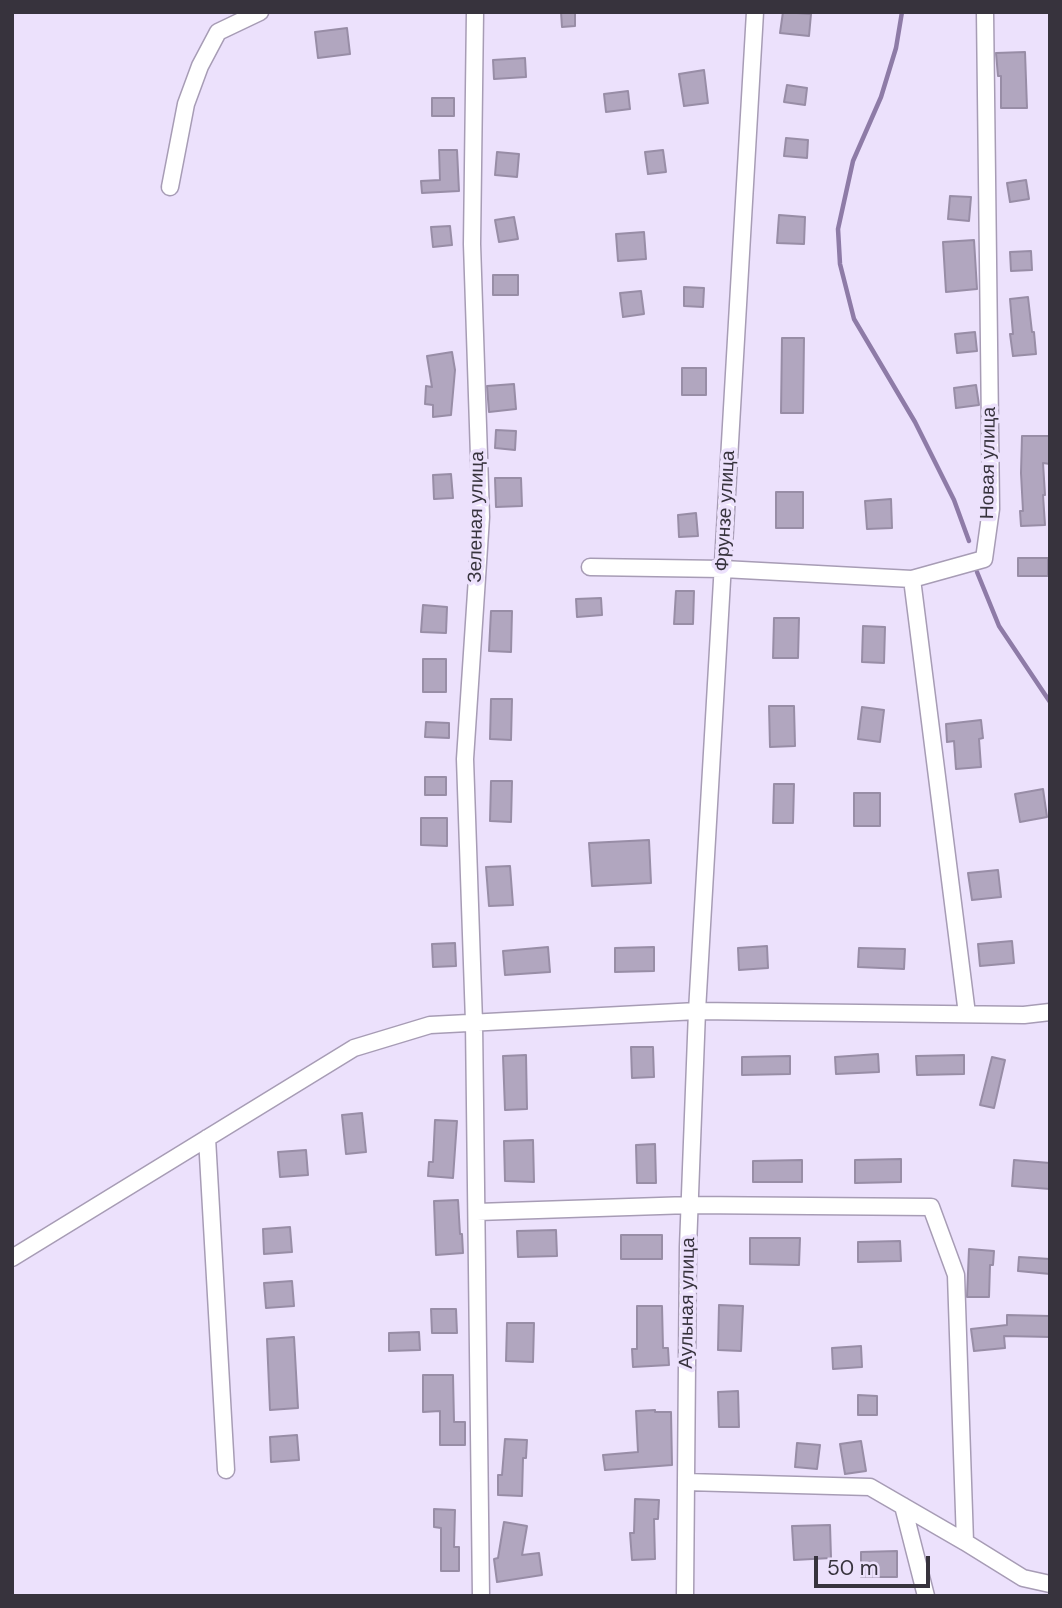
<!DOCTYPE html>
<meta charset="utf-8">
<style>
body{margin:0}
#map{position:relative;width:1062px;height:1608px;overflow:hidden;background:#ece1fc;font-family:"DM Sans",sans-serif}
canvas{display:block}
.frame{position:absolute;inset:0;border:14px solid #37333d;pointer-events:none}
.scale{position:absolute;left:814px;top:1556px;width:116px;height:32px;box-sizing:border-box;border:4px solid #37333d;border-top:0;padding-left:9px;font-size:21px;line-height:24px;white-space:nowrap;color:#37333d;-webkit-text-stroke:5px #ece1fc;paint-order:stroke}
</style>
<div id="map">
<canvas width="1062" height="1608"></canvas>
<div class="frame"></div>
<div class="scale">50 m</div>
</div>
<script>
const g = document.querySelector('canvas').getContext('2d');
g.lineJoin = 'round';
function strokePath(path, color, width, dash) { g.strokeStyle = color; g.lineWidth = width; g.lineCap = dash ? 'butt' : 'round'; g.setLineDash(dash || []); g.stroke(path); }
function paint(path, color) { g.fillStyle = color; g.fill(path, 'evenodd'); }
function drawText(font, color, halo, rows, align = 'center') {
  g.font = font + ' "DM Sans",sans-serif'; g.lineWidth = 7; g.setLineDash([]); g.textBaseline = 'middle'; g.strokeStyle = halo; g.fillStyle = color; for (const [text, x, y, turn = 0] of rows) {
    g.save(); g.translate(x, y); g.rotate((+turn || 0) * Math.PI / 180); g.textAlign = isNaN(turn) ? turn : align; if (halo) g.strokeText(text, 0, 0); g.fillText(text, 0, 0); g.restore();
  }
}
strokePath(new Path2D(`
 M902 12 896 48 881 97 853 161 838 229 840 264 854 319 915 422 954 500 969 541
 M977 572 999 626 1050 702`), '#8e7ba7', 4.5);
const building = new Path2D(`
 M561 12H575V26L562 27Z
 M783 12 811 14 809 36 780 33Z
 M347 28 350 54 318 58 315 32Z
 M1025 52 1027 108H1001V76H998L996 53Z
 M525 58 526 77 494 79 493 60Z
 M704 70 708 103 684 106 679 74Z
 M787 85 807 88 805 105 784 102Z
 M628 91 630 109 606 112 604 94Z
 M432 98H454V116H432Z
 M786 138 808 140 807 158 784 156Z
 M439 150H457L459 191 422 193 421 181 440 180Z
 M663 150 666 172 648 174 645 152Z
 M497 152 519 154 517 177 495 175Z
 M1026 180 1029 199 1010 202 1007 183Z
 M950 196 971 197 969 221 948 219Z
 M779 215 805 217 804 244 777 243Z
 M514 217 518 239 499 242 495 220Z
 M450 226 452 245 433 247 431 227Z
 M644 232 646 259 618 261 616 234Z
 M974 240 977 289 946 292 943 242Z
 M1031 251 1032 270 1011 271 1010 252Z
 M493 275H518V295H493Z
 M684 287 704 288 703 307 684 306Z
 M641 291 644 314 623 317 620 293Z
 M1028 297 1032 332H1034L1036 354 1013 356 1010 334H1013L1010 299Z
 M975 332 977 351 957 353 955 334Z
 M782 338H804L803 413H781Z
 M452 352 455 370 451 415 433 417V405L425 404 426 386 432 387 427 356Z
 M682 368H706V395H682Z
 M514 384 516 409 489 412 487 386Z
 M976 385 979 405 956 408 954 388Z
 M496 430 516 431 515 450 495 448Z
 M1022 436H1050V464L1043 463 1045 495H1043L1045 525 1021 526 1020 511H1023L1021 473Z
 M451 474 453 498 434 499 433 475Z
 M495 478H521L522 506 496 507Z
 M776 492H803V528H776Z
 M891 499 892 528 867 529 865 501Z
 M696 513 698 536 679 537 678 515Z
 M1018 558H1048V576H1018Z
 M676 591H694L693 624H674Z
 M601 598 602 615 577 617 576 599Z
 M423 605 447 607 446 633 421 632Z
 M491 611H512L511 652 489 651Z
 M774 618H799L798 658H773Z
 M863 626 885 627 884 663 862 662Z
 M423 659H446V692H423Z
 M491 699H512L511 740 490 739Z
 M769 706H794L795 746 770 747Z
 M862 707 884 710 880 742 858 739Z
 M981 720 983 738 979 739 981 767 956 769 954 741 947 742 946 724Z
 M426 722 449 723V738L425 737Z
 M425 777H446V795H425Z
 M491 781H512L511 822 490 821Z
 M774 784H794L793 823H773Z
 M1043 789 1047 817 1020 822 1015 794Z
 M854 793H880V826H854Z
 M421 818H447V846L421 845Z
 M649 840 651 883 592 886 589 843Z
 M510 866 513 905 489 906 486 867Z
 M998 870 1001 897 972 900 968 873Z
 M1012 941 1014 963 980 966 978 944Z
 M455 943 456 966 433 967 432 944Z
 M767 946 768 968 739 970 738 948Z
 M548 947 550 972 505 975 503 951Z
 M654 947V971L615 972V948Z
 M859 948 905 949 904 969 858 967Z
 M631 1047H653L654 1077 632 1078Z
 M878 1054 879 1072 836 1074 835 1057Z
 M526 1055 527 1109 505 1110 503 1056Z
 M964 1055V1074L917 1075 916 1056Z
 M790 1056V1074L742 1075V1057Z
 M992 1057 1005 1060 994 1108 980 1105Z
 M362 1113 366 1152 346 1154 342 1115Z
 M435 1120 457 1121 453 1178 428 1176 429 1162H433Z
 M533 1140 534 1182 505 1181 504 1141Z
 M655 1144 656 1183H637L636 1145Z
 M306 1150 308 1175 280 1177 278 1152Z
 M901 1159V1182L855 1183V1160Z
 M802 1160V1182H753V1161Z
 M1014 1160 1050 1163V1189L1012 1186Z
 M458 1200 460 1234H462L463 1253 436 1255 434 1201Z
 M290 1227 292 1252 264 1254 263 1229Z
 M556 1230 557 1256 518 1257 517 1231Z
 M621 1235H662V1259H621Z
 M750 1238H800L799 1265 750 1264Z
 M900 1241 901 1261 858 1262V1242Z
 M969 1249 994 1251 993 1265H990L989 1297H967Z
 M1019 1257 1050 1259V1274L1018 1271Z
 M292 1281 294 1306 266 1308 264 1283Z
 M719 1305 743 1306 741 1351 718 1350Z
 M637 1306H662L663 1348H668L669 1365 633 1367 632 1349H637Z
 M431 1309H456L457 1333H432Z
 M1007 1315 1050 1316V1337L1004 1336 1005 1348 974 1351 971 1329 1007 1325Z
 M507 1323H534L533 1362 506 1361Z
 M419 1332 420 1350 389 1351V1333Z
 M294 1337 298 1408 270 1410 267 1339Z
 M861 1346 862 1367 833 1369 832 1348Z
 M423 1375H453L454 1422H465V1445H440V1411L423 1412Z
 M738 1391 739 1427H719L718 1392Z
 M858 1395 877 1396V1415H858Z
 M655 1410V1412H671L672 1465 605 1470 603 1455 638 1452 636 1411Z
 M297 1435 299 1460 271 1462 270 1437Z
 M505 1439 527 1440 526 1458H523L522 1496 498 1495V1475H502Z
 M861 1441 866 1471 845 1474 840 1444Z
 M797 1443 820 1445 817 1469 795 1467Z
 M635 1499 659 1500 658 1519H654L655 1559 632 1560 630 1533H634Z
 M434 1509 455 1510 454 1547H459V1571H441V1528L434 1527Z
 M504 1522 527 1526 522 1555 539 1553 542 1575 497 1582 494 1559 498 1558Z
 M830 1525 831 1558 794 1560 792 1526Z
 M897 1551V1577H861V1552Z`);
paint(building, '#b1a6bf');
strokePath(building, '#988da6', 2);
const minor = new Path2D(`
 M475 12 472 244 481 517 465 759 474 1022 481 1596
 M170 187 186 104 200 66 218 32 260 12
 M590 567 723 569 912 579 984 559 991 509 985 12
 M912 579 967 1014
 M207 1138 226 1470
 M477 1212 690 1205 931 1207 956 1275 965 1542 870 1487 686 1482
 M12 1258 354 1048 430 1025 697 1011 1024 1015 1050 1012
 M903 1506 926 1596
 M965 1542 1023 1578 1050 1584
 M685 1596 688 1247 697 1011 755 12`);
strokePath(minor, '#a79cb5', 19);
strokePath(minor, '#fff', 16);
drawText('19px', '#37333d', '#ece1fc', [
 ["Новая улица",989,463,-89],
 ["Фрунзе улица",726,511,-87],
 ["Зеленая улица",477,517,-89],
 ["Аульная улица",688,1303,-89]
]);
</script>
